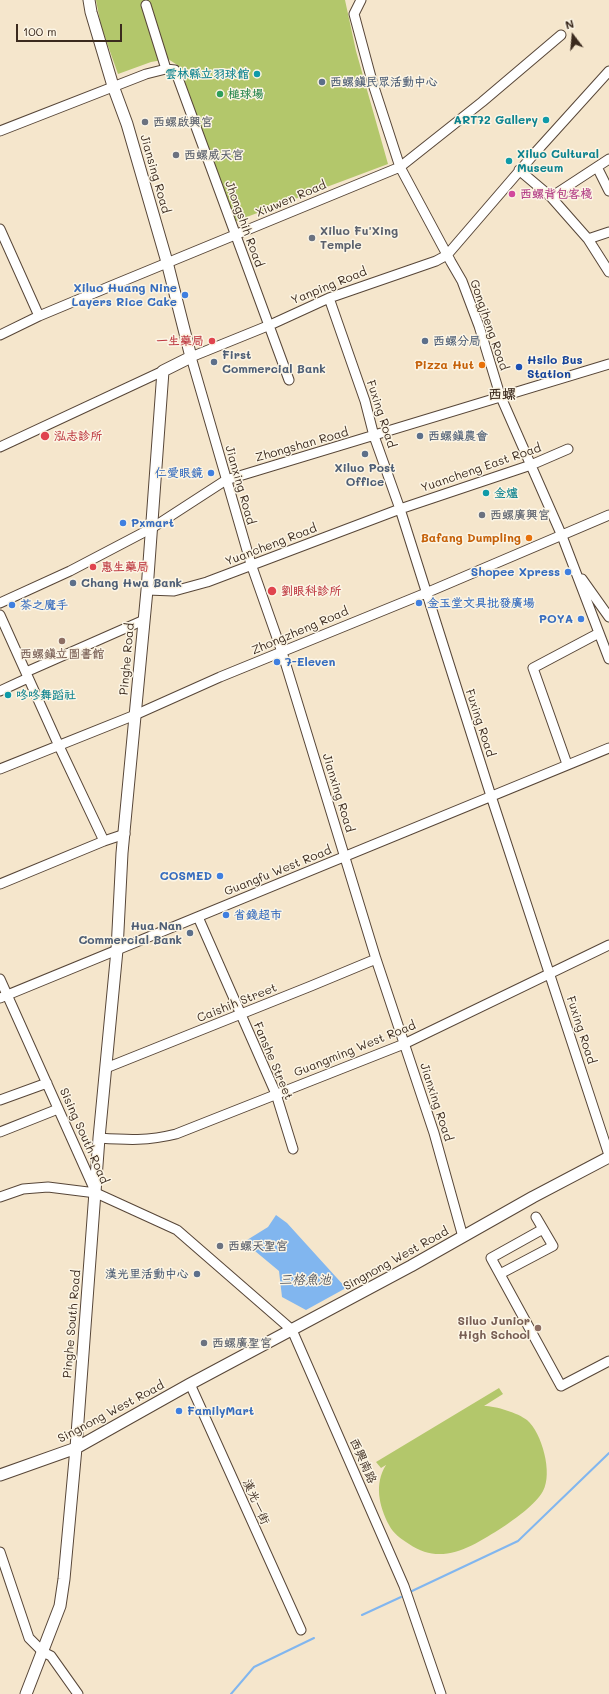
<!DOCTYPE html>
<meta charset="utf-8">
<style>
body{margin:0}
#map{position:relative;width:609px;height:1694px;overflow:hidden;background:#f5e6cc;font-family:Mali,sans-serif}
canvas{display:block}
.north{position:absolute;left:553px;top:16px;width:40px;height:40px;-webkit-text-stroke:3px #fcf5e5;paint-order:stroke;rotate:344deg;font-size:11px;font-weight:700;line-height:16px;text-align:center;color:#3b2a1e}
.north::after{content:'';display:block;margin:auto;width:14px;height:18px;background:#3b2a1e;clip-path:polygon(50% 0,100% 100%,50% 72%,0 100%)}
.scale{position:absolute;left:16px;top:24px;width:106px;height:18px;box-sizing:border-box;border:2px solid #3b2a1e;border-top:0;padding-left:5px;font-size:12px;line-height:14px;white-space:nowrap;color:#3b2a1e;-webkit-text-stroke:3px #fcf5e5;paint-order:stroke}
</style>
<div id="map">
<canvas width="609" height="1694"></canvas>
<div class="north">N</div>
<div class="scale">100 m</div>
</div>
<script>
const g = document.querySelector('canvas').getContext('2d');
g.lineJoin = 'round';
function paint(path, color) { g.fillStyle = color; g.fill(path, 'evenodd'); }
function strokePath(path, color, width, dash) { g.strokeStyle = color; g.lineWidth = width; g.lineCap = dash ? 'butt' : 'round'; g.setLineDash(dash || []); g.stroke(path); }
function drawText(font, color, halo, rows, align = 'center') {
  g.font = font + ' Mali,"LXGW WenKai TC",sans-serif'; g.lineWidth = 3; g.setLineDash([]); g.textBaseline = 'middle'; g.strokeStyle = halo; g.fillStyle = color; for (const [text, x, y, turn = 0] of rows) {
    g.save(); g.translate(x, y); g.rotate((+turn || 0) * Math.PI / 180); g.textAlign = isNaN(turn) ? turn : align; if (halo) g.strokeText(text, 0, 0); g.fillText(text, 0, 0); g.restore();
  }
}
paint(new Path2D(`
 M96 0H345L356 51 388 164 236 221 233 216 179 66 168 59 151 62 118 74 101 26Z
 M499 1388 503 1394 484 1406C496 1406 518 1413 527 1420 542 1433 553 1473 543 1491 536 1504 515 1519 503 1527 473 1546 442 1567 409 1544 401 1539 393 1533 389 1525 379 1506 374 1484 386 1465L381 1468 376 1462Z`), '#b3c76b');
paint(new Path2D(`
 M276 1215 287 1223 346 1288 306 1310 282 1297 279 1271 249 1246 247 1240 268 1227Z`), '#81b6ef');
strokePath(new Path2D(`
 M412 1591 518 1541 609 1453
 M362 1615 401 1597
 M231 1694 254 1667 314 1638`), '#81b6ef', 2);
const minor = new Path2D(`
 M361 0 354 14 372 81 400 167 451 262 462 281 479 326 500 395 562 536 609 659
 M146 5 166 69
 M0 131 146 74 166 69 175 70 289 380
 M597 167 609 191
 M519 170 551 197 588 239 609 272
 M551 197 609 159
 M0 229 39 316
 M588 239 609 232
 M329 298 365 401 374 436 400 509 491 796 609 1155
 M0 335 39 316 111 286 400 167 482 102 561 35
 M0 447 163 371
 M582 579 609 617
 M147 590 174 591 207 582 400 509 531 465 568 449
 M0 603 70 571 152 528 226 480 609 364
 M0 615 59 746 104 841
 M26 672 144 620
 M0 691 28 678
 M567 764 533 668 599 633
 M0 769 135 715 220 677 426 593 609 515
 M0 884 104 841 125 834
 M198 917 276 1094 293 1149
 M0 979 96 1193 177 1230 292 1330 404 1586 441 1694
 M0 998 609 748
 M106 1068 311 986 376 959
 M0 1100 47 1083
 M0 1132 58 1109
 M99 1138C128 1140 148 1141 176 1134L404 1044 609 945
 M0 1197 23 1189 48 1187 96 1193
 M543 1229 491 1258 561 1386 609 1361
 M463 1237 434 1133 376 959 282 652 251 564 191 357 270 325 329 298 436 261 447 255 534 154 609 71
 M500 1274 553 1246 536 1217
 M190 1384 301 1630
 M0 1552 29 1638 43 1652 51 1656 78 1694`);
const major = new Path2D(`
 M0 1475 76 1448 190 1384 411 1266 533 1197 609 1157
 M26 1694 60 1606 64 1579 76 1448 99 1138 117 950 122 853 147 590 163 371 191 357 167 262 127 124 113 86 91 12 89 0`);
strokePath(minor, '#574638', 11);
strokePath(major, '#574638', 13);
strokePath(minor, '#fff', 9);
strokePath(major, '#fff', 11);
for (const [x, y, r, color] of [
 [257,74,4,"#0f9aa8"],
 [322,82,4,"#5c6f8a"],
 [220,94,4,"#2e9e5b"],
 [546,120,4,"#0f9aa8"],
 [145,122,4,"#6b7280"],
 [176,155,4,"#6b7280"],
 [509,161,4,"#0f9aa8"],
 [512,194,4,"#d1479c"],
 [312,238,4,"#6b7280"],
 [185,295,4,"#3f7fe0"],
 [212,341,4,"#e0444e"],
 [425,341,4,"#5c6f8a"],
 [214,362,4,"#5c6f8a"],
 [482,365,4,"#e8710a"],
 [519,367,4,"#1a4fb4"],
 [45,436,5,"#e0444e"],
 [420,436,4,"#5c6f8a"],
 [365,454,4,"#5c6f8a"],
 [211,473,4,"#3f7fe0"],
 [486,493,4,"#0f9aa8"],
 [482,515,4,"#6b7280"],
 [123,523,4,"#3f7fe0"],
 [529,538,4,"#e8710a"],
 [93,567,4,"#e0444e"],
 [568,572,4,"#3f7fe0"],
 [73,583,4,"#5c6f8a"],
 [272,591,5,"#e0444e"],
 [419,603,4,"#3f7fe0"],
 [12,605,4,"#3f7fe0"],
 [581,619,4,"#3f7fe0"],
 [62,641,4,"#8d6e63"],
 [277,662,4,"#3f7fe0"],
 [8,695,4,"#0f9aa8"],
 [220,876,4,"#3f7fe0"],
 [226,915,4,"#3f7fe0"],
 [190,933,4,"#5c6f8a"],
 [220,1246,4,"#6b7280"],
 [197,1274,4,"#5c6f8a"],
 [538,1328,4,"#8d6e63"],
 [204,1343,4,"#6b7280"],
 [179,1411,4,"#3f7fe0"]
]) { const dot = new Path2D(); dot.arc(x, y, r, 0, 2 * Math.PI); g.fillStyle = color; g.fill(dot); strokePath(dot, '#fcf5e5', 1.5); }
drawText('bold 12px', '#0d838f', '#fcf5e5', [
 ["雲林縣立羽球館",249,74,"right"],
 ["ART72 Gallery",538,120,"right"],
 ["Xiluo Cultural",517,154],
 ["Museum",517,168],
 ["金爐",494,493],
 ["咚咚舞蹈社",16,695]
], 'left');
drawText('bold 12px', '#4e5e75', '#fcf5e5', [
 ["西螺鎮民眾活動中心",330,82],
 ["西螺分局",433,341],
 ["First",222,355],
 ["Commercial Bank",222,369],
 ["西螺鎮農會",428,436],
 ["Xiluo Post",365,468,"center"],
 ["Office",365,482,"center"],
 ["Chang Hwa Bank",81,583],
 ["Hua Nan",182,926,"right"],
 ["Commercial Bank",182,940,"right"],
 ["漢光里活動中心",189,1274,"right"]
], 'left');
drawText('bold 12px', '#27864d', '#fcf5e5', [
 ["槌球場",228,94]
], 'left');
drawText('bold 12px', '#5b616d', '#fcf5e5', [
 ["西螺啟興宮",153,122],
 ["西螺威天宮",184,155],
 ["Xiluo Fu'Xing",320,231],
 ["Temple",320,245],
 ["西螺廣興宮",490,515],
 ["西螺天聖宮",228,1246],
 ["西螺廣聖宮",212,1343]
], 'left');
drawText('12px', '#3b2a1e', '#fcf5e5', [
 ["Jiansing Road",155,174,74],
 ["Xiuwen Road",291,199,-23],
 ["Jhongshih Road",244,224,70],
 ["Yanping Road",329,286,-22],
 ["Gongjheng Road",489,325,71],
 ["Fuxing Road",381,414,72],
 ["Zhongshan Road",302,445,-16],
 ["Yuancheng East Road",481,468,-19],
 ["Jianxing Road",240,485,74],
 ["Yuancheng Road",271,545,-21],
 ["Zhongzheng Road",300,631,-23],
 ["Pinghe Road",127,659,-85],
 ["Fuxing Road",480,723,72],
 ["Jianxing Road",338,793,73],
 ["Guangfu West Road",278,871,-22],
 ["Caishih Street",237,1003,-22],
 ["Fuxing Road",581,1030,72],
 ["Guangming West Road",355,1049,-22],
 ["Fanshe Street",273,1061,67],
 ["Jianxing Road",436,1102,72],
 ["Sising South Road",84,1136,66],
 ["Singnong West Road",396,1259,-29],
 ["Pinghe South Road",72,1324,-85],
 ["Singnong West Road",111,1412,-28],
 ["西興南路",363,1461,66],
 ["漢光一街",256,1502,66]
]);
drawText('bold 12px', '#b23c85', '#fcf5e5', [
 ["西螺背包客棧",520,194]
], 'left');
drawText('bold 12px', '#366cbe', '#fcf5e5', [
 ["Xiluo Huang Nine",177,288,"right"],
 ["Layers Rice Cake",177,302,"right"],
 ["仁愛眼鏡",203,473,"right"],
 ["Pxmart",131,523],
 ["Shopee Xpress",560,572,"right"],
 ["金玉堂文具批發廣場",427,603],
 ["茶之魔手",20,605],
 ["POYA",573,619,"right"],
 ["7-Eleven",285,662],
 ["COSMED",212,876,"right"],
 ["省錢超市",234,915],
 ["FamilyMart",187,1411]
], 'left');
drawText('bold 12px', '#be3a42', '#fcf5e5', [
 ["一生藥局",204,341,"right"],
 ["泓志診所",54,436],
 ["惠生藥局",101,567],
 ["劉眼科診所",281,591]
], 'left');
drawText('bold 12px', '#164399', '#fcf5e5', [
 ["Hsilo Bus",527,360],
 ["Station",527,374]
], 'left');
drawText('bold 12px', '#c56008', '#fcf5e5', [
 ["Pizza Hut",474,365],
 ["Bafang Dumpling",521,538]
], 'right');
drawText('bold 12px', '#785e54', '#fcf5e5', [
 ["西螺鎮立圖書館",62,654],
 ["Siluo Junior",530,1321,"right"],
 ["High School",530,1335,"right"]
]);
drawText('italic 13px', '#50545d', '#fcf5e5', [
 ["三格魚池",305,1280]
]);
drawText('bold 14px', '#3b2a1e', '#fcf5e5', [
 ["西螺",502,395]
]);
</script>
